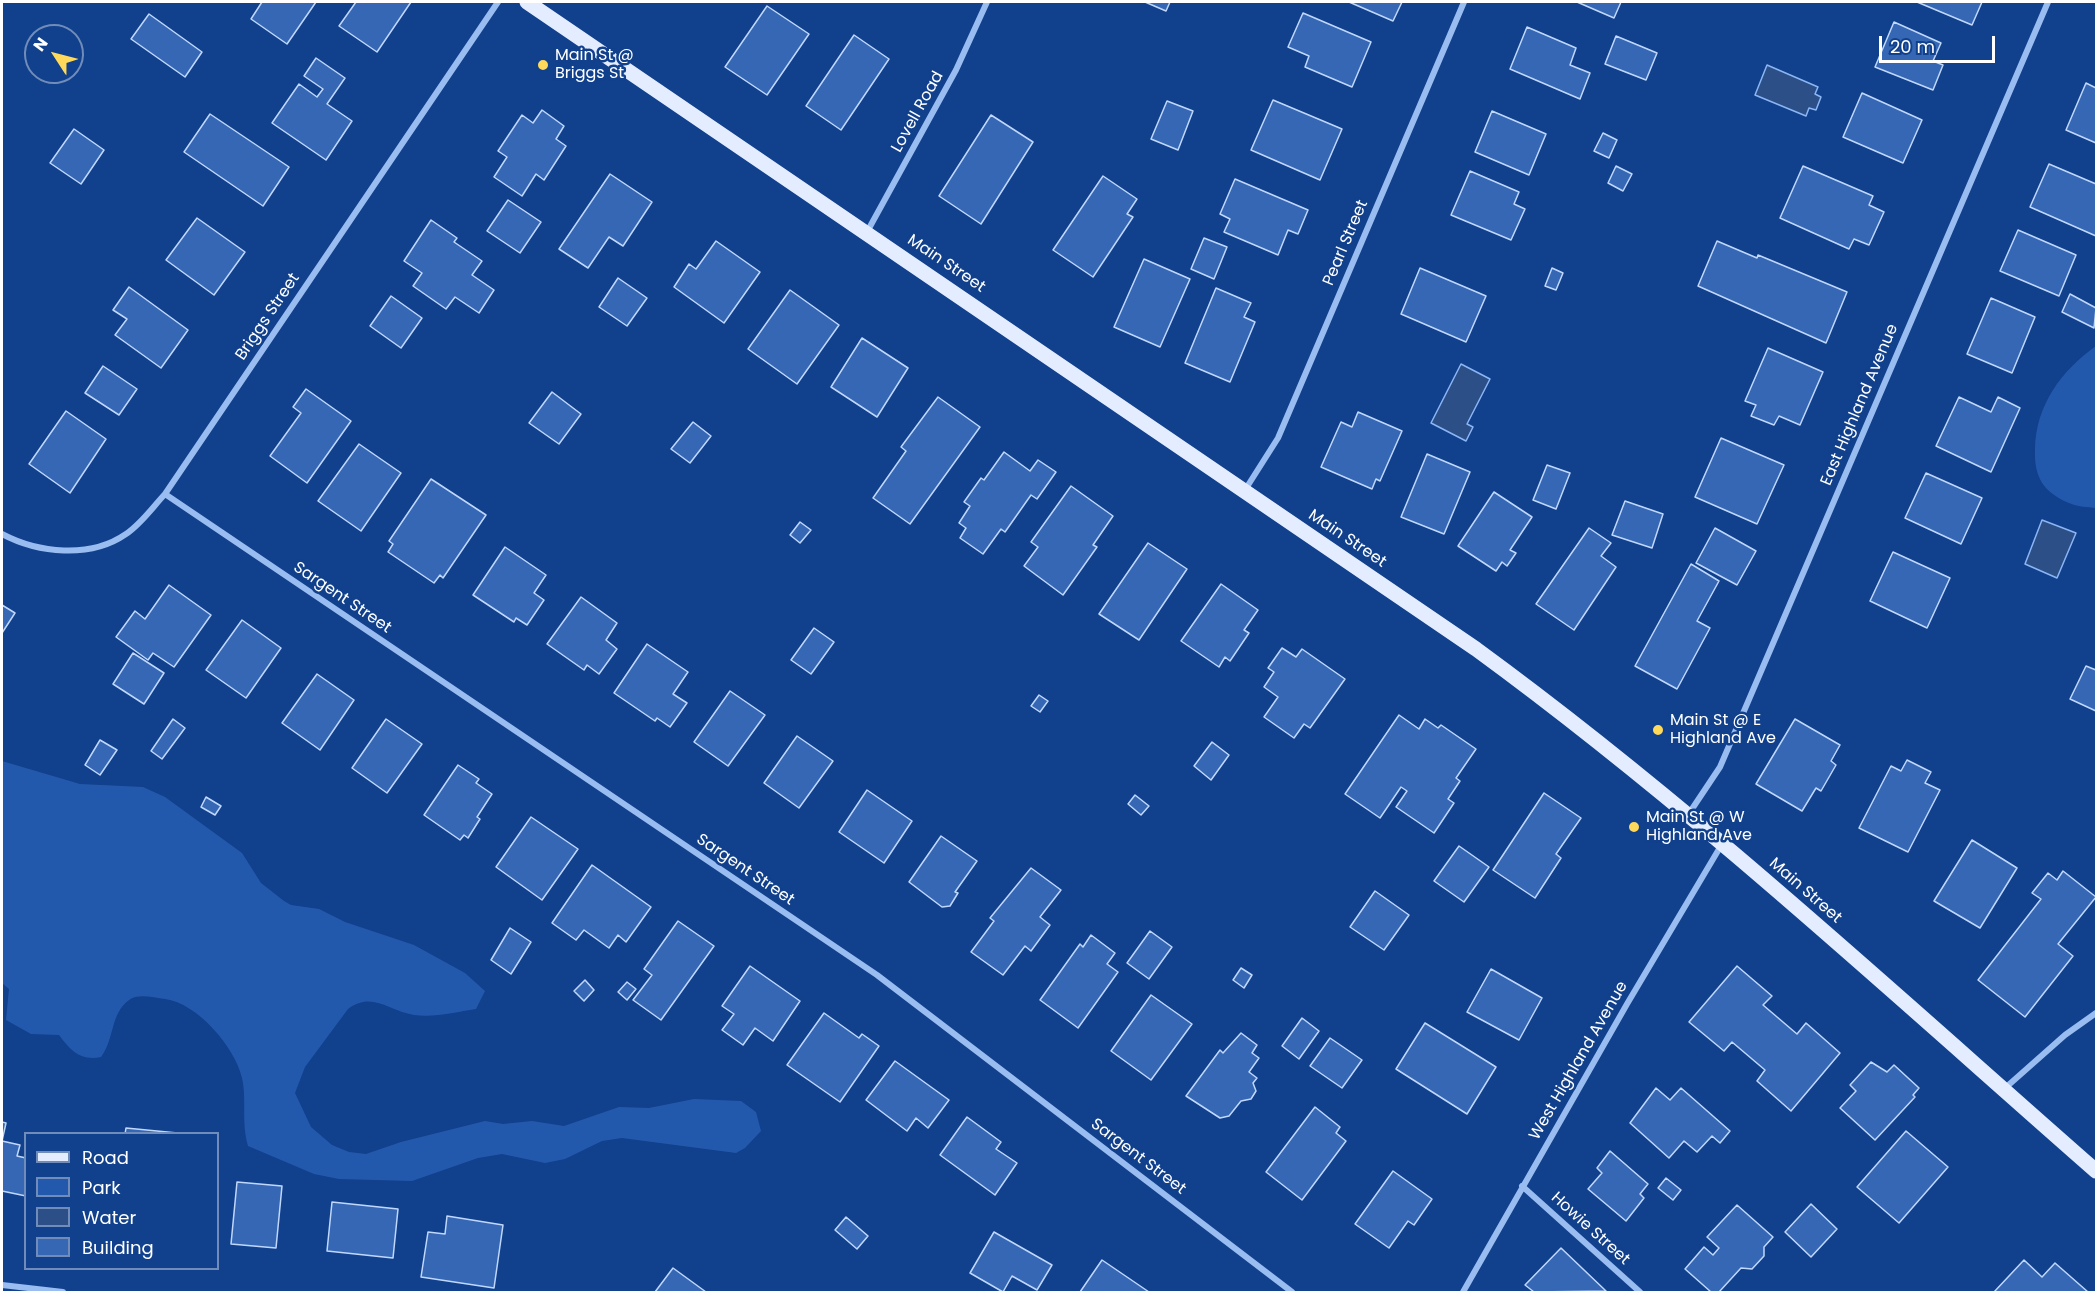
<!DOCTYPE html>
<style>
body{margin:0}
#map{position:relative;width:2098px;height:1294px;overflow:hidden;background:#11408c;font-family:Poppins,sans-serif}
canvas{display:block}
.frame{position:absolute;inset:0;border:3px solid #fff;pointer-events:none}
.legend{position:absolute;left:24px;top:1132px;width:195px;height:138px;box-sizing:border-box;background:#11408c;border:2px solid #708cba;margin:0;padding:8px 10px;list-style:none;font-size:18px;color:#fff}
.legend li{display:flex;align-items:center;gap:12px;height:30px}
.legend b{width:30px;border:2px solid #708cba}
.north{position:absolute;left:24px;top:24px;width:60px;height:60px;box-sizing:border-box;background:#11408c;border:2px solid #708cba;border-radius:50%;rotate:306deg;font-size:16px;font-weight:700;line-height:24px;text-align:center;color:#fff}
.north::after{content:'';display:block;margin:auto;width:21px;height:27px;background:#ffd95a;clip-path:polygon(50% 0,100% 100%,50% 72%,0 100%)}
.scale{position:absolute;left:1879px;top:36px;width:116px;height:27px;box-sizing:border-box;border:3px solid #fff;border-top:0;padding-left:8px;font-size:18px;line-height:21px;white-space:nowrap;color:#fff;-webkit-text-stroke:4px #11408c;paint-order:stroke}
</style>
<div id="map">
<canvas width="2098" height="1294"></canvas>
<div class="frame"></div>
<ul class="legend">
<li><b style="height:8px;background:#e4edff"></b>Road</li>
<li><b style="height:16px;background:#2359ac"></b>Park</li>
<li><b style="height:16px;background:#2c4f88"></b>Water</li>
<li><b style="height:16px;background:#3567b4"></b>Building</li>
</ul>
<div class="north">N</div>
<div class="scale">20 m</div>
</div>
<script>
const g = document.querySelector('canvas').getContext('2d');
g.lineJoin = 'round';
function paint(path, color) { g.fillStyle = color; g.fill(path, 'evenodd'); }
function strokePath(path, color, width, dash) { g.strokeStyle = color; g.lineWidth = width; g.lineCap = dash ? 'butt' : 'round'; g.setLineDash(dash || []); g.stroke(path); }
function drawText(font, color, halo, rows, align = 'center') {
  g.font = font + ' Poppins,sans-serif'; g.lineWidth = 5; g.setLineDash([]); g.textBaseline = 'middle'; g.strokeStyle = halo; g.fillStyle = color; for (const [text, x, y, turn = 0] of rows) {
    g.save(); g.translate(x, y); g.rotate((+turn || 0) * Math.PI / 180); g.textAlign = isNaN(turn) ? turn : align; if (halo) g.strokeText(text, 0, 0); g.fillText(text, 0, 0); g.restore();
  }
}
paint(new Path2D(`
 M2096 346V508C2088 507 2077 507 2069 503 2043 492 2034 477 2035 449 2036 405 2061 371 2096 346Z
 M2 761 80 784 143 787 165 797 242 853 261 883 284 901 291 905 319 909 345 922 414 945 465 973 485 991 476 1009C456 1012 434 1018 414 1015 389 1011 372 991 348 1009L305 1067 295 1093 311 1127 332 1145 349 1152 366 1154 401 1142 485 1121 503 1124 532 1121 564 1126 619 1107 649 1108 694 1099 741 1101 756 1112 761 1131 745 1148 736 1153 622 1138 602 1141 565 1159 545 1163 502 1154 478 1158 412 1181 339 1179 314 1174 248 1146C241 1121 247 1100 242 1078 235 1047 197 1003 165 999 154 998 138 993 129 1000 110 1014 115 1038 101 1057 80 1061 71 1051 59 1035L31 1034 6 1020 9 989 2 983Z`), '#2359ac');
const water = new Path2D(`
 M1767 65 1818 87 1815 94 1821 97 1816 110 1809 108 1806 116 1755 95Z
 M1461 364 1490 379 1467 424 1473 427 1466 441 1431 423Z
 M2042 520 2076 533 2057 578 2025 564Z`);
paint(water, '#2c4f88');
strokePath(water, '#8bb6f5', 1.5);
const building = new Path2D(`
 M262 2H316L287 44 251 19Z
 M356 2H411L377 52 339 26Z
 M1145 2H1170L1166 11Z
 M1349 2H1402L1393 21Z
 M1577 2H1621L1614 18Z
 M1917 2H1982L1972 25Z
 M767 6 809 34 767 95 725 67Z
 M1303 13 1371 42 1352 87 1305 67 1309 56 1288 47Z
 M149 14 202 52 185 77 131 39Z
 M1894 22 1941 43 1933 61 1943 65 1933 90 1875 67Z
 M1527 27 1576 48 1570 65 1590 73 1580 99 1510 69Z
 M854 35 889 59 841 130 806 106Z
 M1616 36 1657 53 1646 80 1605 64Z
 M316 58 345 78 327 104 352 121 326 160 272 123 299 84 317 97 323 89 304 76Z
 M2086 83 2096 88V143L2066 130Z
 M1862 93 1922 120 1903 163 1843 137Z
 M1273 100 1342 129 1320 180 1251 150Z
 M1167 101 1193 111 1178 150 1151 139Z
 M542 110 564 126 556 139 566 146 544 180 536 174 522 196 494 177 507 157 498 151 522 115 533 123Z
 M1492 111 1546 134 1529 175 1475 152Z
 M210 114 289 167 263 206 184 152Z
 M991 115 1033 142 981 224 939 196Z
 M74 129 104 150 81 184 50 163Z
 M1603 133 1617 140 1609 158 1594 151Z
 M2049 164 2096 184V236L2030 207Z
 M1616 166 1632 174 1623 191 1608 183Z
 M1803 166 1873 196 1869 205 1884 212 1869 245 1854 239 1849 249 1780 218Z
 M1470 171 1519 192 1514 204 1525 209 1511 240 1451 215Z
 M610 174 652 202 623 246 609 237 588 268 559 249Z
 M1103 176 1137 199 1127 214 1133 217 1093 277 1053 250Z
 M1235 179 1308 210 1298 234 1288 230 1278 255 1224 232 1230 219 1220 214Z
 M508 200 541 222 520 253 487 231Z
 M197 218 245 252 214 295 166 260Z
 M431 220 457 238 454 242 482 261 472 275 494 290 479 313 455 297 446 309 413 286 422 273 404 261Z
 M2018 230 2076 255 2059 296 2000 271Z
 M1204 238 1227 247 1214 279 1191 269Z
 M716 241 760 272 724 323 674 287 689 264 696 269Z
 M1717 241 1757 258 1758 255 1847 292 1826 343 1698 286Z
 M1144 259 1190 279 1160 347 1114 327Z
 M1420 268 1486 296 1466 342 1401 314Z
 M1552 268 1563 273 1556 290 1545 286Z
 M618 278 647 298 627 326 599 307Z
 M129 287 188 330 161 368 115 335 127 319 113 310Z
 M1216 288 1251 303 1244 317 1255 322 1230 382 1185 363Z
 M790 290 839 325 797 384 748 349Z
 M2070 294 2096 308 2094 328 2062 312Z
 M391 296 422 318 401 348 370 326Z
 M1991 298 2035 317 2012 373 1967 354Z
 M862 338 908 368 877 417 831 387Z
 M1768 348 1823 372 1800 425 1779 416 1774 425 1751 416 1756 405 1745 401Z
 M103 366 137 389 119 415 85 393Z
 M306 389 351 421 307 483 270 456 301 413 293 407Z
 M552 392 581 414 559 444 529 423Z
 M938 397 980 427 910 524 873 498 906 451 901 447Z
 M1959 397 1991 412 1998 397 2020 408 1991 472 1936 446Z
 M66 411 106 439 70 493 29 464Z
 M1358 412 1402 431 1380 481 1376 479 1372 489 1321 467 1341 422 1352 427Z
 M693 422 711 436 690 463 671 449Z
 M1721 438 1784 465 1757 524 1695 497Z
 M359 444 401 473 361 531 318 501Z
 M1004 452 1030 471 1038 460 1056 472 1037 499 1031 495 1005 532 1001 529 983 554 960 538 966 528 959 523 970 506 964 502 981 478 984 480Z
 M1427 454 1470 472 1444 534 1401 517Z
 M1547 465 1570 473 1556 509 1533 500Z
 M1926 473 1982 498 1961 544 1905 518Z
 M431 479 486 515 443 578 440 575 434 583 388 552 393 544 389 541Z
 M1071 486 1113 516 1093 545 1097 547 1063 595 1024 566 1038 547 1031 542Z
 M1494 492 1532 517 1510 550 1516 553 1507 566 1502 562 1496 571 1458 546Z
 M1625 501 1663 514 1652 548 1612 535Z
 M800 522 811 530 800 543 790 535Z
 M1589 528 1611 543 1601 556 1616 567 1574 630 1536 604Z
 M1715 528 1756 551 1737 585 1696 563Z
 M1148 543 1187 569 1139 640 1099 614Z
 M505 547 546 575 534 593 544 600 527 625 516 618 514 622 473 595Z
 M1893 552 1950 578 1927 628 1870 601Z
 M1691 564 1719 581 1697 621 1710 628 1677 689 1635 666Z
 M1221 584 1258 610 1244 630 1249 633 1230 661 1225 657 1219 667 1181 641Z
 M169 585 211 615 174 667 153 653 148 660 116 637 135 611 145 619Z
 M581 597 617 623 606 640 617 649 599 674 587 665 584 670 547 644Z
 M2 605 15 613 2 633Z
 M242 620 281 648 246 698 206 670Z
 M814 628 834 642 811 674 791 660Z
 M647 644 688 672 673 694 687 703 670 727 657 718 655 721 614 693Z
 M1282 648 1296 657 1302 649 1345 679 1310 728 1304 724 1294 738 1264 717 1278 697 1264 687 1274 672 1268 668Z
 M133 653 164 673 144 704 113 684Z
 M2086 666 2096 670V711L2070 699Z
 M317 674 354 700 320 750 282 723Z
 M730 691 765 715 728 766 694 742Z
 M1039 695 1048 701 1040 712 1031 706Z
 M1399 715 1419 729 1425 719 1438 728 1441 725 1476 749 1456 778 1460 781 1448 799 1454 803 1434 833 1396 807 1407 791 1401 787 1380 818 1345 794Z
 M173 719 185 728 162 759 151 751Z
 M386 719 422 744 387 793 352 768Z
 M1795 719 1840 745 1831 761 1836 765 1821 791 1816 788 1802 811 1756 784Z
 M797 736 833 761 799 808 764 783Z
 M100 740 117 750 100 775 85 765Z
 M1212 742 1229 755 1211 780 1194 766Z
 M1907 760 1931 772 1925 783 1940 790 1908 852 1859 828 1891 766 1901 771Z
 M458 765 479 779 476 783 492 794 477 817 480 819 468 838 464 835 460 840 424 815Z
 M867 790 912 821 884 863 839 832Z
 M1544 793 1581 818 1556 854 1561 858 1535 898 1493 870Z
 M1135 795 1149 806 1141 815 1128 804Z
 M206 797 221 806 215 815 201 807Z
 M531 817 578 849 542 900 496 867Z
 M941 836 977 861 955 892 958 893 950 906 942 907 909 882Z
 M1972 840 2017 868 1980 928 1934 901Z
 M1459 846 1489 867 1464 902 1434 881Z
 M592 865 651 907 626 942 618 935 609 948 584 930 576 940 552 923Z
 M1031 868 1061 890 1040 917 1050 925 1031 951 1025 946 1003 975 971 952 994 921 990 918Z
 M2063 871 2096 897 2058 944 2073 956 2025 1017 1978 980 2041 899 2032 893 2048 873 2057 880Z
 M1375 891 1409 915 1384 950 1350 927Z
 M678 921 714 946 661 1020 633 1000 652 975 644 969Z
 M510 928 531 942 511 974 491 960Z
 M1150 931 1172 947 1149 979 1127 963Z
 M1091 935 1115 953 1107 964 1118 972 1078 1028 1040 1000 1080 944 1083 947Z
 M750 966 800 1001 773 1041 755 1028 743 1045 722 1030 734 1014 722 1006Z
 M1737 966 1772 996 1763 1005 1797 1034 1806 1023 1840 1053 1791 1111 1757 1081 1765 1070 1732 1042 1724 1051 1689 1022Z
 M1241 968 1252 975 1244 988 1233 980Z
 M1491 969 1542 998 1519 1040 1467 1012Z
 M585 980 594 990 584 1001 574 991Z
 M627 982 636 989 627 1000 618 992Z
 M1151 995 1192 1024 1151 1080 1111 1051Z
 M824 1013 859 1038 862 1034 879 1046 840 1102 787 1065Z
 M1302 1018 1319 1031 1299 1059 1282 1046Z
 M1425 1023 1496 1067 1467 1114 1396 1069Z
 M1241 1033 1257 1045 1252 1053 1259 1058 1249 1072 1257 1078 1253 1083 1256 1091 1251 1099 1241 1101 1229 1116 1220 1118 1186 1096 1220 1050 1223 1053Z
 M1330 1038 1362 1060 1342 1088 1310 1066Z
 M895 1061 949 1100 928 1128 916 1118 907 1131 866 1100Z
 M1871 1062 1887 1072 1894 1065 1919 1088 1913 1095 1915 1097 1875 1140 1840 1108 1856 1091 1850 1085Z
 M1656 1088 1670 1100 1681 1088 1730 1131 1720 1143 1712 1136 1697 1152 1684 1141 1669 1158 1630 1123Z
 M1315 1107 1340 1127 1336 1133 1346 1141 1302 1200 1266 1172Z
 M967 1117 1001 1142 996 1149 1017 1163 995 1195 940 1155Z
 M2 1122 6 1123 2 1141 20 1145 17 1156 26 1158V1196L2 1191Z
 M126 1128 188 1134H125Z
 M1906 1131 1948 1167 1899 1223 1857 1187Z
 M1610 1151 1648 1184 1640 1194 1644 1198 1626 1221 1588 1189 1602 1173 1597 1168Z
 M1393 1171 1432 1199 1414 1225 1408 1221 1389 1248 1355 1224Z
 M1666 1178 1681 1190 1673 1200 1658 1188Z
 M237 1182 282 1186 276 1248 231 1244Z
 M332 1202 398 1209 393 1258 327 1251Z
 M1811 1204 1837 1229 1811 1257 1785 1232Z
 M1737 1205 1773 1237 1764 1247V1256L1752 1269 1741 1268 1719 1292H1711L1685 1269 1704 1247 1713 1255 1719 1248 1707 1237Z
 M447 1216 503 1225 494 1288 421 1277 428 1232 445 1234Z
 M846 1217 868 1236 857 1249 835 1230Z
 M994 1232 1052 1265 1037 1290 1012 1276 1003 1292 970 1273Z
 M1561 1248 1606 1291 1534 1292 1525 1285Z
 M1102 1260 1149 1292H1080Z
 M2024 1260 2042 1277 2055 1263 2088 1292H1994Z
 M673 1268 706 1292H655Z`);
paint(building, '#3567b4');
strokePath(building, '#c0d8fd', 1.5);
strokePath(new Path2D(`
 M867 232 956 70 987 2
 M1245 490 1278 438 1464 2
 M165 494 877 975 1292 1292
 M2 534C38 553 90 559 126 534 141 524 152 508 165 494L498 2
 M1688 815 1720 767 2048 2
 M2004 1089 2065 1035 2096 1013
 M1522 1186 1640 1292
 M2 1285 63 1292
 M1463 1292 1627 1004 1722 844`), '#99bcf1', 6);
strokePath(new Path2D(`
 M527 2 1476 649C1695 809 1893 993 2096 1171`), '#e4edff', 15);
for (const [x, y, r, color] of [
 [543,65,6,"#ffd95a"],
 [1658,730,6,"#ffd95a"],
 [1634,827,6,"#ffd95a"]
]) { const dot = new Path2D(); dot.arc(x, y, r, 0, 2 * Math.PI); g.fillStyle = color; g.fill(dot); strokePath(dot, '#11408c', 2); }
drawText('16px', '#fff', '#11408c', [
 ["Main St @",555,56],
 ["Briggs St",555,74],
 ["Main St @ E",1670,721],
 ["Highland Ave",1670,739],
 ["Main St @ W",1646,818],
 ["Highland Ave",1646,836]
], 'left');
drawText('16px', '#fff', '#11408c', [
 ["Lovell Road",918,112,-61],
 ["Pearl Street",1346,243,-67],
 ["Main Street",946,264,34],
 ["Briggs Street",268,317,-56],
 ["East Highland Avenue",1860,405,-67],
 ["Main Street",1347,539,34],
 ["Sargent Street",342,598,34],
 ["Sargent Street",745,870,34],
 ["Main Street",1805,891,41],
 ["West Highland Avenue",1579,1061,-60],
 ["Sargent Street",1138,1157,37],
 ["Howie Street",1590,1229,42]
]);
</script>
